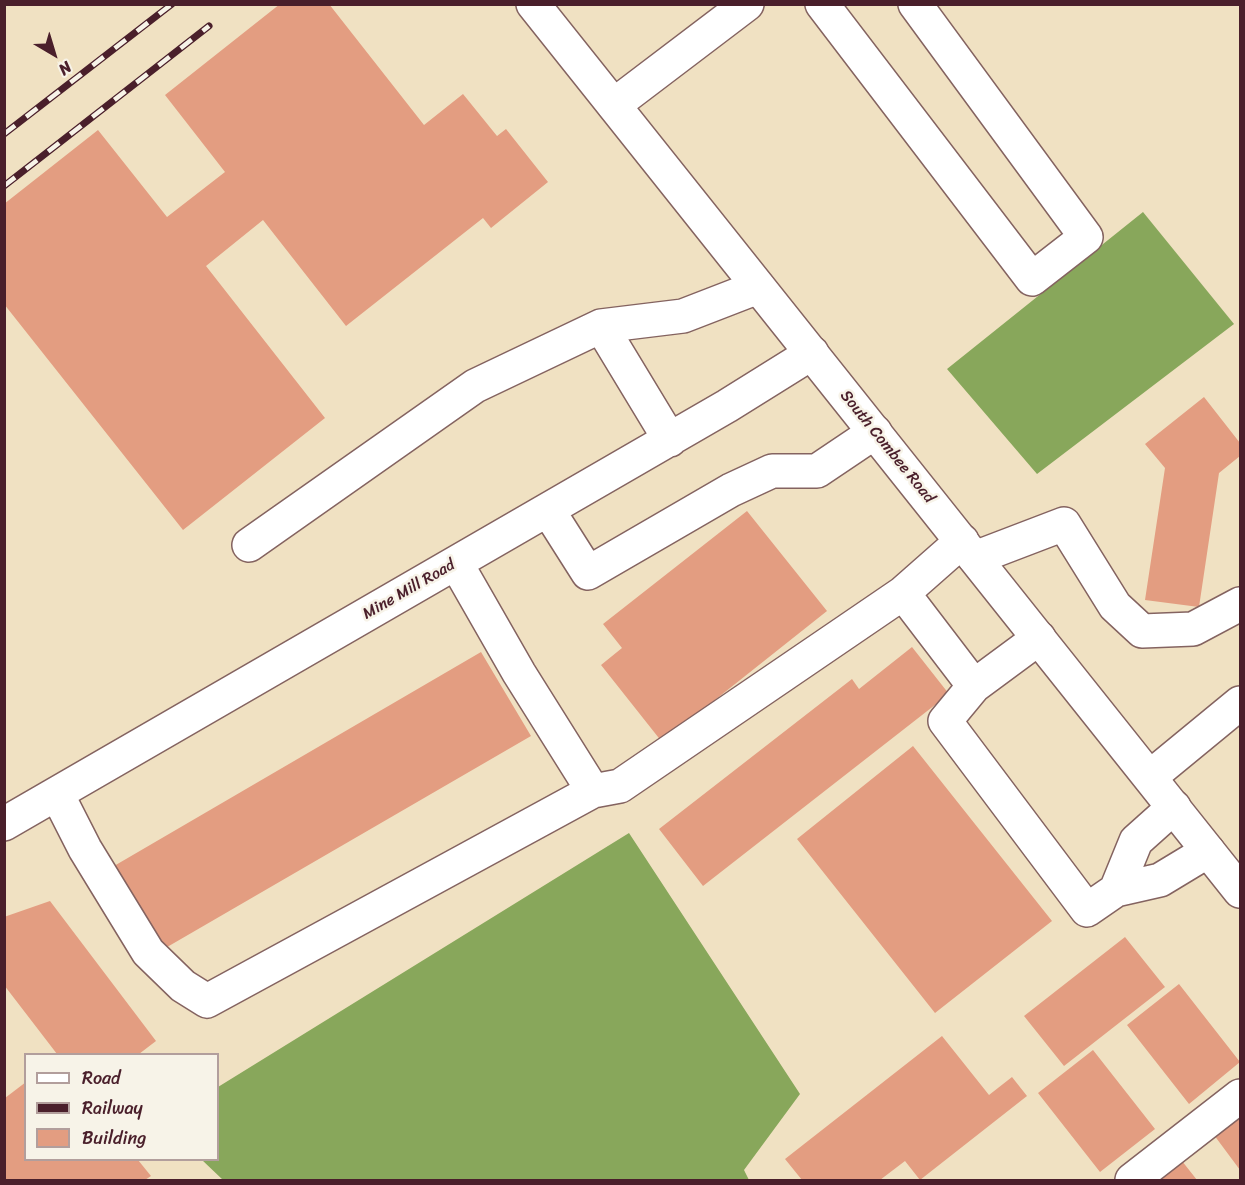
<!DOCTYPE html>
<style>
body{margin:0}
#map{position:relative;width:1245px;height:1185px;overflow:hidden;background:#f0e1c2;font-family:Sriracha,sans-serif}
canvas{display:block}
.frame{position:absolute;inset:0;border:6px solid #4a1f2b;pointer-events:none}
.legend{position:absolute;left:24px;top:1053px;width:195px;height:108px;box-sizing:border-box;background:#f7f3e8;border:2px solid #b29e9c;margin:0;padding:8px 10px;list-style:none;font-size:18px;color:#4a1f2b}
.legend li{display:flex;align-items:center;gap:12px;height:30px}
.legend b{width:30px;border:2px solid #b29e9c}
.north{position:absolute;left:24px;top:24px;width:60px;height:60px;-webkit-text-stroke:4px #f7f3e8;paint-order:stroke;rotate:142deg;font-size:16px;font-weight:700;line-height:24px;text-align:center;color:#4a1f2b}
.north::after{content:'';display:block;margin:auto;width:21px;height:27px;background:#4a1f2b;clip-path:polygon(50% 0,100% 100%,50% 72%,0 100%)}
</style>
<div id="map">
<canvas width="1245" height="1185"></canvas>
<div class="frame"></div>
<ul class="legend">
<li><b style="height:8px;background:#fff"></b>Road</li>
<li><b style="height:8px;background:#4a1f2b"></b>Railway</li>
<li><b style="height:16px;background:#e39d81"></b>Building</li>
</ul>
<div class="north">N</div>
</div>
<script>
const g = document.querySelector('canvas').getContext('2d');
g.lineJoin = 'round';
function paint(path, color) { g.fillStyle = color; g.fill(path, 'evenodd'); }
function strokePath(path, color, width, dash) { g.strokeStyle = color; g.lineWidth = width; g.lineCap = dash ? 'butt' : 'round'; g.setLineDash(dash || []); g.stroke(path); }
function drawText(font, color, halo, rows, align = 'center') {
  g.font = font + ' Sriracha,sans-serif'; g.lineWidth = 5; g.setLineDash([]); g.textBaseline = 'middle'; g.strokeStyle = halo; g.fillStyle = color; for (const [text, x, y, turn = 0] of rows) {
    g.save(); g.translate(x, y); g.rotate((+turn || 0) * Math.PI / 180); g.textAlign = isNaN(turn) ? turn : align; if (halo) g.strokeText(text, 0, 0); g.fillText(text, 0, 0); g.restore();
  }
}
paint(new Path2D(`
 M1143 212 1234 324 1037 474 947 369Z
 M629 833 800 1094 744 1170 749 1180H223L202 1160H218V1087Z`), '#88a75b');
paint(new Path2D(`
 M280 4H329L424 125 463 94 497 136 506 129 548 182 491 228 483 218 346 326 263 220 206 266 325 418 183 530 4 304V204L98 130 167 217 225 172 165 95Z
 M1204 397 1240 443V456L1219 473 1199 607 1145 600 1165 468 1145 444Z
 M747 511 827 611 662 742 601 665 622 648 603 624Z
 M912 647 949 694 703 886 659 829 852 679 859 689Z
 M481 652 531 736 162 950 114 866Z
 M913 746 1052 921 935 1013 797 839Z
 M50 901 156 1041 139 1054H57L4 985V917Z
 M1125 937 1165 987 1064 1066 1024 1016Z
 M1179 984 1240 1062 1189 1104 1127 1025Z
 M942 1036 989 1095 1012 1077 1027 1096 920 1180 905 1161 880 1180H802L785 1159Z
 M1093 1050 1155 1129 1100 1172 1038 1093Z
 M26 1082V1160H138L151 1176 145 1180H5V1098Z
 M1240 1114V1170L1214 1135Z
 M1182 1161 1197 1180H1157Z`), '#e39d81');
const minor = new Path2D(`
 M822 4 1032 279 1086 237 915 4
 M614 105 747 4
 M601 326 670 440
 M548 510 588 573 731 490 772 471H817L875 432
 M962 541 903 593 974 686 1039 638
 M249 545 475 386 601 326 683 316 758 287
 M975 558 1064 524 1115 606 1142 631 1193 629 1240 604
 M456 563 519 673 593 791
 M974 686 945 721 1087 910 1116 890
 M1150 777 1240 703
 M57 794 85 849 148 952 183 986 207 1001 593 791 620 786 903 593
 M1174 807 1136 841 1116 890 1160 880 1208 851
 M4 824 727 406 812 353
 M1132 1180 1240 1096`);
const major = new Path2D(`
 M533 4 1240 891`);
strokePath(minor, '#846360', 36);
strokePath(major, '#846360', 36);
strokePath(minor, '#fff', 33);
strokePath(major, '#fff', 33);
const rail = new Path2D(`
 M4 134 172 4
 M4 186 209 26`);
strokePath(rail, '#4a1f2b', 7);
strokePath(rail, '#f7f3e8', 4.5, [14]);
drawText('16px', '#4a1f2b', '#f7f3e8', [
 ["South Combee Road",887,447,51],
 ["Mine Mill Road",409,590,-30]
]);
</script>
